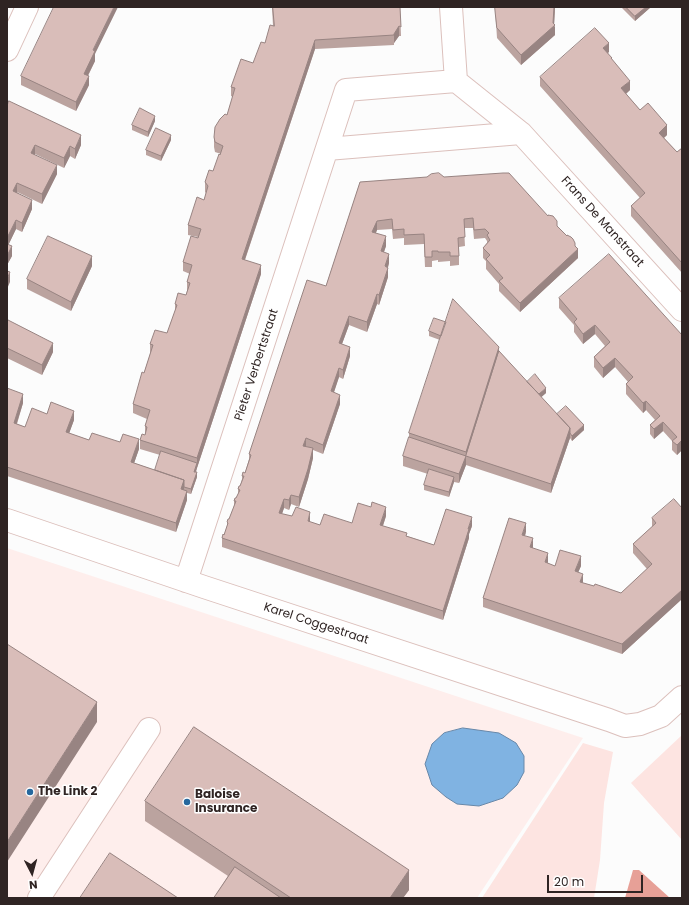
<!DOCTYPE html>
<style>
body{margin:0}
#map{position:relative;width:689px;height:905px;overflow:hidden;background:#fcfcfc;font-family:Poppins,sans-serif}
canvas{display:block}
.frame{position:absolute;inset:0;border:8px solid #2f2423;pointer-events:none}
.north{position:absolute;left:12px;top:853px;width:40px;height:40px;-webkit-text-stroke:3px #fff;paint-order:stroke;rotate:174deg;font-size:11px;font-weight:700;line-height:16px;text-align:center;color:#2f2423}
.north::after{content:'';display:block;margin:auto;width:14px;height:18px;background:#2f2423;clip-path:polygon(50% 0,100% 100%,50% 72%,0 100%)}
.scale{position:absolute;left:547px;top:875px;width:96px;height:18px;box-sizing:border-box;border:2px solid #2f2423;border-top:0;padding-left:5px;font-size:12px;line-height:14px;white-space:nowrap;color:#2f2423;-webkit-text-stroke:3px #fff;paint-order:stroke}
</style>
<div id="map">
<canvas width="689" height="905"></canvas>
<div class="frame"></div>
<div class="north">N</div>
<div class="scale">20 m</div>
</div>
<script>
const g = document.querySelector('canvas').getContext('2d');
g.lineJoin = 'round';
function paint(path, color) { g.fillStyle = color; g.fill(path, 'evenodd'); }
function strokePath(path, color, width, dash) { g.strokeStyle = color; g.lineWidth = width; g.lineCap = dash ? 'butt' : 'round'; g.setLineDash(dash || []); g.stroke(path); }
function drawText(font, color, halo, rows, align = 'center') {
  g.font = font + ' Poppins,sans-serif'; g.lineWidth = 3; g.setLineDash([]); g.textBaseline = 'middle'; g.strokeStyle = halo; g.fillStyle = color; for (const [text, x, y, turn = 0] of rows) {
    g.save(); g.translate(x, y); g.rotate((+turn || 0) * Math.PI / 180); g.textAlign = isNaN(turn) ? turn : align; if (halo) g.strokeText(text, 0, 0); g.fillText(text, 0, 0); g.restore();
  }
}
paint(new Path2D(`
 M7 548 583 738 477 898H7Z`), '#feeeec');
paint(new Path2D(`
 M682 735V840L631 783Z
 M583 743 613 752 604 803 600 860 594 898H482Z`), '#fde4e1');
paint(new Path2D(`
 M633 870H639L670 898H625Z`), '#e7a097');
const water = new Path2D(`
 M463 728 499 733 516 743 524 756V772L517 785 503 798 479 806 457 804 446 797 432 785 425 764 432 744 444 733Z`);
paint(water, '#80b3e2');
strokePath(water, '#6888a9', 1);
const street = new Path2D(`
 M451 7 456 81
 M7 50 27 7
 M456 81 521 133 682 310
 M327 149 521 133
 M7 520 204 587 609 720 625 726 640 724 661 716 682 697
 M186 581 346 90 456 81
 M39 898 149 729`);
strokePath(street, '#dcc0bc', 24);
strokePath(street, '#fff', 22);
paint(new Path2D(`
 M272 7H400L401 36H399L394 43V45L315 49 245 260 261 274 197 468 196 472 197 477 191 494 187 493V500L176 532 7 476V388L23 403 17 424 25 427 47 414 74 420 69 433 89 440 139 449 134 463 155 470 160 455 140 449V440L145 435V426L147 419 133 413V404L144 373 150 354V344L167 333 175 311V304L186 295 187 291V282L190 274 183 271V262L198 237 188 235V225L204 200 206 193 205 192V182L213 171 221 154 215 152 214 147V137L227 115 233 97 231 96V87L253 63 265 43 273 26Z
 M495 7H565V8H555L554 24 555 35 521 65 497 38Z
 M622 7H651L635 21 622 8Z
 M609 52 608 53 630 90 626 94 640 110 667 135 664 138 677 152 682 148V273L631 216V206L640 198 540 86V77Z
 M95 54V61L88 76 89 85 76 111 21 85V76Z
 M7 106 81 145 75 159 70 156 64 168 35 154V155L57 174 42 204 17 192 32 209 22 232 16 229 8 245 12 256 7 265Z
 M155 121 148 137 132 130V125Z
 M171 140 161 161 146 155V150Z
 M444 177 557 226 575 246 578 258 520 312 499 291V284L486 269V261L483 258V248L487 243V241L485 238 474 239 473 228H464L465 246 459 247V265L450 266V261L438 262V260L432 261V267H425L424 244 404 245V238L393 239 392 229 377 230 376 233 386 246 384 252 389 263 388 268V277L379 305 377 304 367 332 349 325 342 344 350 356 343 379 339 377 334 392 340 404 323 454 313 450V458L308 479 299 507 291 504 289 510 284 508 282 514 310 521V522L320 525 352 523 386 516 383 526 407 536 434 545 472 526 469 534V538L443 620 222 547V538L224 535 227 526V522L229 519 234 506V501L236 498 238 494V489L240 486 242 479V476L245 473 249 459V454L326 286 360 182Z
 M92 266 71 311 27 289V279Z
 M559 298 682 335V450L677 455 672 450V441L663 431 654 439 650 434V425L655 420 646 410 643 413 626 394V384L628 382 615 367 603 378 594 367V357L605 346 595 334 583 344 574 332V325L559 308Z
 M7 321 53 352 42 375 7 358Z
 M429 331 499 351 527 382 546 393 541 397 557 414 584 430 572 441 570 438 551 493 466 465 459 483 454 482 449 497 424 490V485L428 474 403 466V456L409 437V433L440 340 429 336Z
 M682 508V599L622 654 483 607V598L526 532 525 536 533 547V548L548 562 547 563 555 566H581L578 572 583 583 621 593 647 569 633 553V544L652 527V518Z
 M145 801 409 890 403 898H214L228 876 145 821Z`), '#bba39f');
paint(new Path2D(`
 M114 7H118L95 54V61L84 83V74L93 50Z
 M554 7H555L554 27 555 25V35L521 65V55Z
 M646 7H651L635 21V16Z
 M399 26V36L394 43V34Z
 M315 40V49L242 268V259Z
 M609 43V52L603 57V48Z
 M89 76V85L76 111V102Z
 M630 81V90L621 98V88Z
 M155 116V121L148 137V132Z
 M667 125V135L659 142V133Z
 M81 135V145L75 159V149Z
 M171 135V140L161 161V156Z
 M35 145V154L31 163V153Z
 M70 146V156L64 168V158Z
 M57 165V174L42 204V194Z
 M17 183V192L13 200V191Z
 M32 200V209L22 232V223Z
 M16 220V229L7 248V238Z
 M377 221V230L372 241V232Z
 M386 236V246L381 260V251Z
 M12 246V256L7 265V256Z
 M578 249V258L520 312V303Z
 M389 254V263L385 276V266Z
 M92 256V266L71 311V302Z
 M261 265V274L194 477V472L197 463V458Z
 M388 268V277L379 305V295Z
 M10 272V282L7 289V279Z
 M377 294V304L367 332V322Z
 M349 316V325L339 352V343Z
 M595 325V334L583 344V334Z
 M53 343V352L42 375V365Z
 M350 347V356L343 379V370Z
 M499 347V360L466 456V452Z
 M615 358V367L603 378V368Z
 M339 368V377L331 401V391Z
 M546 388V393L537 401V396Z
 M23 394V403L14 432V423Z
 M340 395V404L323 454V445Z
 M646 401V410L643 413V403Z
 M74 411V420L66 442V432Z
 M663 422V431L654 439V429Z
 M584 425V430L572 441V436Z
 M570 428V438L551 493V484Z
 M306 438V448L303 446Z
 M139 439V449L131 472V462Z
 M682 440V450L677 455V445Z
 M313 448V458L308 479 299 507V497Z
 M466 456V465L459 483V474Z
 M197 472V477L191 494V489Z
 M454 477V482L449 497V492Z
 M184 480V491L181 489Z
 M187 491V500L176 532V523Z
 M291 495V504L289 510V500Z
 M284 499V508L279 522V513Z
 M386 507V516L380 534V525Z
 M310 512V521L308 531V521Z
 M472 517V526L469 534V538L443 620V611L468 529Z
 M526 523V532L522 544V535Z
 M533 538V547L530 557V547Z
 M548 553V562L545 572V562Z
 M581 556V566L575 580V571Z
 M583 574V583L580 582Z
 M682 590V599L622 654V644Z
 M97 702V722L7 862V842Z
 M409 870V890L403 898H390Z`), '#988482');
const building = new Path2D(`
 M54 7H114L93 50 95 51 84 74 89 76 76 102 21 76Z
 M273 7H400L401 27 399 26 394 34V35L315 40 242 259 261 265 197 458 140 440 142 434 145 435 147 427 145 426 150 410 133 404 142 372 144 373 153 345 150 344 155 330 167 333 177 305 175 304 178 293 186 295 190 283 187 282 192 265 183 262 191 236 198 238 201 229 188 225 197 197 204 200 208 186 205 182 209 170 213 171 219 154 220 155 223 146 215 142 214 137 215 127 220 119 225 114 227 115 235 88 231 87 241 59 253 63 261 42 265 43 270 25 274 26Z
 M495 7H554L553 23 555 25 521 55 497 28Z
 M626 7H646L635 16Z
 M595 28 609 43 603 48 612 58H611L630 81 621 88 640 110 648 103 667 125 659 133 677 152 682 148V263L631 206 645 193 540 77Z
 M9 101 81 135 75 149 70 146 64 158 35 145 31 153 57 165 42 194 17 183 13 191 32 200 22 223 16 220 7 238V106Z
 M140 108 155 116 148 132 132 125Z
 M156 128 171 135 161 156 146 150Z
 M439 173 444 177 503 173H509L548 216V215L553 216 557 221V226L567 236V235L571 237 573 239 575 243V246L578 249 520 303 499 281 503 278 486 259 490 255 483 248 490 240 487 235 489 233 485 229 474 230 473 218 464 219 465 237 458 238 459 256H450V252H438V251H432V257H425L424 234 404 235V229L393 230 392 219 377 221 372 232 386 236 381 251 389 254 385 266 388 268 379 295 377 294 367 322 349 316 339 343 350 347 343 370 339 368 331 391 340 395 323 445 306 438 303 446 313 448 308 469 299 497 291 495 289 500 284 499 279 513 292 516 296 507 310 512 308 521 320 525 324 514 352 523 358 503 371 507 372 502 386 507 380 525 407 533 406 536 434 545 446 509 472 517 468 529H469L443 611 222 538 223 534 224 535 228 523 227 522 228 519H229L236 501H234L235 498H236L240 490 238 489 239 486H240L244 476H242L243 472 245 473 251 455 249 454 307 280 326 286 360 182 427 177 431 174Z
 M48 236 92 256 71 302 27 279Z
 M7 244 12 246 7 256Z
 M609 254 682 335V440L677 445 672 441 677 437 663 422 654 429 650 425 660 416 646 401 643 403 626 384 633 377 615 358 603 368 594 357 610 342 595 325 583 334 574 322 577 319 559 298Z
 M7 271 10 272 7 279Z
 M453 299 499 347 466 452 409 433Z
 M434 318 446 322 441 336 429 331Z
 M8 320 53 343 42 365 7 348V321Z
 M499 351 570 428 551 484 466 456Z
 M535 374 546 388 539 394 527 382Z
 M7 388 23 394 14 423 25 427 32 408 47 414 51 402 74 411 66 432 89 440 92 433 120 442 123 434 139 439 131 462 184 480 181 489 187 491 176 523 7 467Z
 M566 406 584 425 572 436 570 433V428L557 414Z
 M409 437 466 456 459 474 403 456Z
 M161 451 197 463 194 472H197L191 489 184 487V480L155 470Z
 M429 469 454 477 449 492 424 485Z
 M674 499 682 508V590L622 644 483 598 509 518 526 523 522 535 533 538 530 547 548 553 545 562 555 566 560 550 581 556 575 571 583 574 580 582 594 586 595 584 621 593 652 564 633 544 656 523 652 518Z
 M7 644 97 702 7 842Z
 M194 727 409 870 390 898H291L145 801Z
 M110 853 178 898H80Z
 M235 867 281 898H214Z`);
paint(building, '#d9bdb9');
strokePath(building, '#988482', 1);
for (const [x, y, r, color] of [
 [30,792,4,"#26689e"],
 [187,802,4,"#26689e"]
]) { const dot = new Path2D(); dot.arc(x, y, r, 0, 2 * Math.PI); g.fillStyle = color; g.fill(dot); strokePath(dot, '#fff', 1.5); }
drawText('12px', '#2f2423', '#fff', [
 ["Frans De Manstraat",602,222,48],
 ["Pieter Verbertstraat",257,365,-72],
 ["Karel Coggestraat",316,624,18]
]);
drawText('bold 12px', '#2f2423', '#fff', [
 ["The Link 2",38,792],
 ["Baloise",195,795],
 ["Insurance",195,809]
], 'left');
</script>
